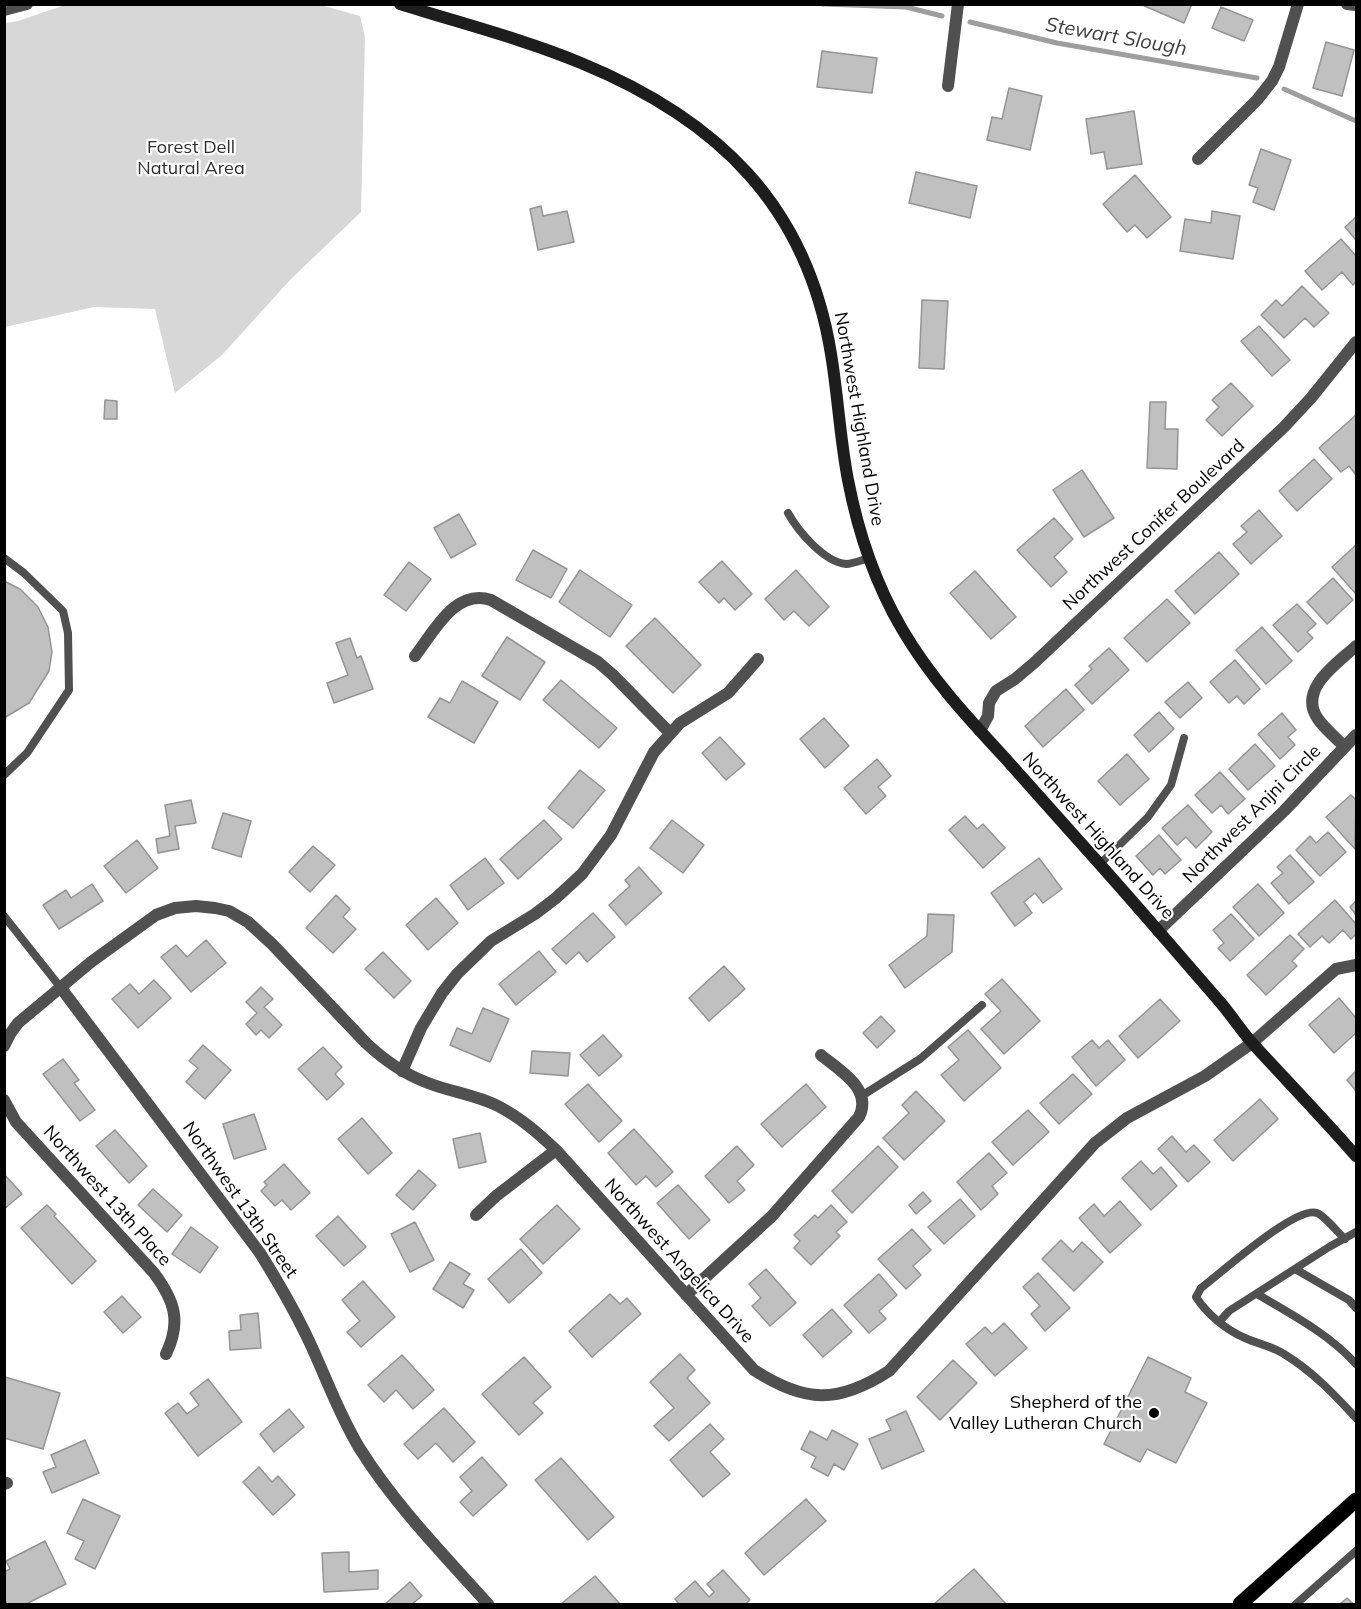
<!DOCTYPE html>
<style>
body{margin:0}
#map{position:relative;width:1361px;height:1609px;overflow:hidden;background:#fff;font-family:Mulish,sans-serif}
canvas{display:block}
.frame{position:absolute;inset:0;border:6px solid #000;pointer-events:none}
</style>
<div id="map">
<canvas width="1361" height="1609"></canvas>
<div class="frame"></div>
</div>
<script>
const g = document.querySelector('canvas').getContext('2d');
g.lineJoin = 'round';
function paint(path, color) { g.fillStyle = color; g.fill(path, 'evenodd'); }
function strokePath(path, color, width, dash) { g.strokeStyle = color; g.lineWidth = width; g.lineCap = dash ? 'butt' : 'round'; g.setLineDash(dash || []); g.stroke(path); }
function drawText(font, color, halo, rows, align = 'center') {
  g.font = font + ' Mulish,sans-serif'; g.lineWidth = 4.5; g.setLineDash([]); g.textBaseline = 'middle'; g.strokeStyle = halo; g.fillStyle = color; for (const [text, x, y, turn = 0] of rows) {
    g.save(); g.translate(x, y); g.rotate((+turn || 0) * Math.PI / 180); g.textAlign = isNaN(turn) ? turn : align; if (halo) g.strokeText(text, 0, 0); g.fillText(text, 0, 0); g.restore();
  }
}
paint(new Path2D(`
 M65 5 317 4 360 16 365 37 361 212 290 280 223 354 175 393 155 309 94 307 5 327V23L18 21Z`), '#d7d7d7');
strokePath(new Path2D(`
 M823 4 906 7 942 16
 M970 22 1057 43 1257 78
 M1284 89 1356 121`), '#9e9e9e', 5);
const building = new Path2D(`
 M1140 4H1192L1184 23Z
 M1221 7 1253 20 1244 41 1212 28Z
 M1326 42 1354 50 1342 96 1313 88Z
 M822 51 877 58 872 93 817 87Z
 M1009 88 1042 96 1030 150 987 140 992 117 1002 119Z
 M1134 111 1142 164 1107 169 1104 152 1091 154 1086 119Z
 M1261 149 1291 160 1274 210 1253 202 1258 188 1249 185Z
 M916 172 977 186 970 218 909 203Z
 M1135 175 1171 217 1147 238 1135 225 1127 232 1103 204Z
 M541 206 543 216 567 211 574 242 538 250 530 209Z
 M1212 211 1240 216 1233 259 1180 251 1185 219 1211 223Z
 M1356 217V240L1345 227Z
 M1341 239 1356 256V282L1353 285 1342 272 1322 290 1305 271Z
 M1302 286 1329 313 1314 327 1305 318 1284 338 1261 315 1276 300 1282 306Z
 M922 300 948 301 944 369 919 368Z
 M1259 326 1290 360 1272 376 1241 341Z
 M1231 383 1253 406 1222 436 1206 420 1219 407 1212 400Z
 M105 400 117 401V419H104Z
 M1150 402H1166L1165 429H1178L1177 469 1147 468Z
 M1356 415V475L1349 466 1341 472 1319 448Z
 M1314 459 1332 479 1297 511 1279 491Z
 M1082 470 1114 518 1084 537 1053 490Z
 M1259 510 1282 536 1251 564 1233 544 1247 532 1241 526Z
 M459 514 476 544 451 558 434 528Z
 M1054 518 1073 539 1054 557 1067 572 1051 587 1017 550Z
 M1356 545V594L1332 567Z
 M533 550 567 569 551 598 516 580Z
 M1219 552 1239 574 1195 614 1175 591Z
 M722 561 752 594 735 610 724 598 719 603 699 582Z
 M409 562 431 579 406 611 384 595Z
 M580 570 632 605 610 637 559 602Z
 M796 570 829 607 809 626 794 611 784 620 765 599Z
 M975 571 1016 617 991 639 950 593Z
 M1333 578 1353 600 1327 624 1307 602Z
 M4 581 20 589 38 607 48 627 52 652 49 671 29 703 4 718Z
 M1167 599 1190 623 1147 662 1124 638Z
 M1297 604 1316 624 1307 632 1313 638 1298 652 1273 625Z
 M655 618 701 665 673 693 626 646Z
 M1262 627 1292 661 1266 684 1236 650Z
 M507 637 545 662 520 700 482 676Z
 M350 638 357 658 361 656 373 689 334 703 327 683 348 675 336 643Z
 M1109 648 1129 670 1092 704 1075 685 1092 669 1089 666Z
 M1235 660 1260 689 1244 704 1237 696 1229 703 1210 682Z
 M561 680 617 728 599 748 543 700Z
 M462 681 498 702 474 743 428 717 440 698 450 703Z
 M1188 682 1202 698 1180 718 1165 702Z
 M1066 689 1084 710 1043 747 1025 726Z
 M1159 712 1174 729 1149 752 1134 735Z
 M1282 713 1296 730 1288 737 1295 745 1280 759 1258 734Z
 M824 718 849 746 825 768 800 739Z
 M720 737 745 764 726 780 702 753Z
 M1255 744 1275 766 1248 790 1229 769Z
 M1127 754 1149 779 1120 805 1098 781Z
 M877 759 891 776 878 787 886 796 866 814 844 788Z
 M580 770 605 790 573 828 548 808Z
 M1220 772 1245 799 1228 814 1221 805 1212 813 1195 795Z
 M1351 795 1356 800 1355 849 1326 817Z
 M191 800 196 823 175 826 179 849 158 853 156 839 170 836 165 805Z
 M1188 805 1212 832 1196 848 1186 837 1177 845 1162 828Z
 M223 813 251 821 241 857 212 848Z
 M965 816 977 829 983 824 1005 848 983 868 949 830Z
 M544 820 562 839 518 879 500 859Z
 M672 820 704 845 683 873 650 848Z
 M1328 832 1346 852 1320 876 1296 850 1310 836 1316 843Z
 M1159 835 1181 860 1165 874 1160 868 1153 875 1136 856Z
 M137 840 158 868 126 893 104 866Z
 M313 846 335 865 310 892 289 872Z
 M1290 855 1314 882 1289 904 1271 883 1283 873 1277 867Z
 M485 858 504 883 468 910 450 885Z
 M1039 858 1062 889 1043 903 1035 893 1024 902 1032 913 1015 926 991 893Z
 M639 867 662 893 626 925 609 905 630 886 625 880Z
 M92 884 103 901 59 929 43 905 66 890 71 898Z
 M1258 884 1284 913 1259 936 1233 907Z
 M336 895 350 909 343 917 356 929 333 953 306 928Z
 M436 898 458 923 428 950 406 925Z
 M1335 900 1356 924V934L1351 939 1343 930 1329 943 1322 936 1310 947 1298 934Z
 M1356 901V915L1350 907Z
 M593 913 615 937 587 962 579 952 566 964 552 949Z
 M928 914 954 915 952 952 905 988 889 965 927 936Z
 M1231 914 1254 939 1230 961 1218 948 1224 943 1213 930Z
 M1290 935 1304 949 1292 961 1297 966 1266 995 1247 975Z
 M206 940 226 963 191 992 161 957 176 945 187 957Z
 M539 951 556 972 516 1005 499 984Z
 M383 952 411 981 394 998 365 969Z
 M724 966 745 989 709 1021 689 998Z
 M1002 979 1040 1021 1004 1054 981 1029 1001 1011 985 994Z
 M154 980 171 998 138 1028 112 999 130 984 139 994Z
 M261 987 273 999 264 1007 282 1025 269 1038 261 1030 256 1035 246 1024 257 1013 246 1002Z
 M1339 998 1356 1018V1033L1334 1053 1309 1025Z
 M1160 999 1180 1021 1138 1058 1119 1036Z
 M483 1008 509 1019 490 1062 450 1045 457 1028 472 1034Z
 M881 1016 895 1031 877 1048 863 1033Z
 M968 1030 1001 1068 964 1101 941 1075 959 1060 948 1047Z
 M603 1035 622 1056 599 1076 580 1055Z
 M1092 1040 1099 1048 1108 1040 1125 1060 1096 1086 1072 1057Z
 M203 1045 231 1070 205 1099 186 1082 198 1068 189 1061Z
 M323 1047 342 1067 335 1074 344 1084 327 1100 298 1069Z
 M532 1051 570 1053 568 1076 530 1073Z
 M63 1059 79 1080 74 1083 95 1110 80 1121 43 1074Z
 M1356 1071V1091L1347 1080Z
 M1073 1074 1092 1094 1059 1124 1040 1103Z
 M588 1084 622 1121 599 1142 565 1104Z
 M806 1084 826 1107 782 1147 761 1124Z
 M916 1091 945 1121 904 1160 883 1138 909 1113 902 1105Z
 M1260 1099 1278 1119 1233 1161 1214 1140Z
 M1028 1110 1049 1132 1013 1165 992 1142Z
 M254 1114 266 1149 234 1159 223 1124Z
 M362 1118 392 1153 368 1174 338 1139Z
 M634 1129 673 1172 656 1187 646 1176 636 1185 608 1153Z
 M115 1130 147 1166 129 1183 96 1146Z
 M480 1133 486 1162 459 1168 453 1139Z
 M1172 1136 1186 1152 1194 1145 1210 1162 1188 1182 1158 1149Z
 M737 1146 754 1165 737 1181 745 1190 729 1203 705 1176Z
 M878 1146 898 1167 852 1213 832 1191Z
 M989 1153 1007 1173 992 1186 998 1194 981 1210 957 1182Z
 M1141 1161 1153 1174 1161 1167 1177 1186 1151 1210 1122 1178Z
 M284 1164 310 1193 291 1210 282 1200 275 1206 261 1191 267 1185 264 1182Z
 M419 1170 436 1185 413 1210 396 1195Z
 M4 1174 22 1194 4 1209Z
 M678 1185 710 1220 689 1239 657 1203Z
 M153 1189 182 1215 167 1232 138 1205Z
 M923 1192 931 1201 916 1214 909 1205Z
 M960 1199 975 1216 944 1244 928 1227Z
 M1120 1201 1141 1225 1110 1253 1079 1218 1094 1204 1104 1216Z
 M47 1205 56 1214 54 1216 96 1261 72 1284 21 1228Z
 M557 1205 580 1229 543 1264 520 1239Z
 M831 1205 847 1222 836 1232 840 1236 811 1265 794 1248 800 1241 794 1235 815 1215 818 1218Z
 M338 1216 366 1247 344 1266 316 1236Z
 M415 1222 434 1260 410 1272 391 1234Z
 M191 1227 218 1247 200 1273 172 1254Z
 M912 1229 931 1250 913 1266 921 1275 906 1289 878 1259Z
 M1061 1240 1073 1252 1082 1242 1103 1262 1074 1291 1042 1259Z
 M521 1249 542 1273 509 1303 488 1279Z
 M450 1262 470 1274 463 1284 474 1290 463 1308 433 1289Z
 M766 1269 796 1303 770 1326 752 1306 761 1298 749 1284Z
 M1038 1273 1070 1308 1045 1331 1031 1314 1040 1306 1023 1287Z
 M879 1274 897 1295 879 1311 886 1319 869 1333 844 1305Z
 M363 1281 395 1317 361 1347 347 1332 360 1321 342 1300Z
 M610 1294 620 1304 627 1298 641 1314 592 1357 569 1331Z
 M122 1296 141 1317 123 1333 104 1312Z
 M832 1309 852 1332 823 1357 803 1335Z
 M258 1313 261 1348 230 1350 229 1331 241 1330 240 1315Z
 M1004 1323 1027 1348 995 1376 966 1344 985 1327 992 1334Z
 M680 1354 695 1370 687 1378 710 1403 669 1441 654 1426 674 1408 650 1382Z
 M402 1355 434 1390 413 1409 396 1390 384 1402 368 1385Z
 M524 1357 551 1387 533 1403 543 1413 519 1435 482 1394Z
 M1148 1357 1191 1378 1185 1392 1207 1403 1176 1463 1147 1449 1140 1462 1104 1444Z
 M953 1360 977 1383 940 1420 917 1397Z
 M5 1377 60 1393 43 1449 4 1438Z
 M208 1379 242 1422 198 1456 165 1413 178 1403 187 1414 199 1405 190 1393Z
 M444 1408 475 1442 453 1462 436 1443 418 1459 404 1444Z
 M289 1409 304 1427 274 1452 260 1434Z
 M906 1411 924 1451 882 1469 869 1439 891 1430 886 1420Z
 M710 1424 724 1439 710 1452 730 1474 703 1497 670 1460Z
 M832 1430 858 1444 844 1470 834 1464 828 1476 811 1467 816 1457 801 1449 810 1431 827 1440Z
 M85 1440 99 1473 52 1493 43 1472 56 1467 51 1455Z
 M482 1457 507 1485 473 1516 460 1502 472 1491 460 1477Z
 M561 1458 614 1517 588 1540 535 1480Z
 M259 1467 272 1482 278 1476 295 1495 273 1515 243 1482Z
 M83 1499 120 1516 95 1569 75 1559 84 1541 67 1533Z
 M806 1499 826 1521 764 1575 745 1553Z
 M45 1541 66 1584 26 1604H7L4 1599V1572L10 1569 6 1561Z
 M349 1552V1572L378 1570V1589L324 1592 322 1553Z
 M974 1569 1006 1604H934Z
 M723 1570 750 1600 745 1604H679L675 1599 695 1581 709 1597 714 1592 707 1584Z
 M595 1576 620 1604H561Z
 M410 1582 422 1596 412 1604H385Z
 M1347 1598 1353 1604H1340Z`);
paint(building, '#c0c0c0');
strokePath(building, '#949494', 1.5);
const primary = new Path2D(`
 M1240 1604 1356 1500`);
strokePath(primary, '#dbdbdb', 16);
strokePath(new Path2D(`
 M788 513C798 531 824 562 846 564 853 564 862 560 869 558
 M4 558 24 573 63 611 68 633 69 690 27 753 4 775
 M1100 864 1148 817 1171 785 1184 738
 M4 916 61 988
 M863 1095 920 1059 982 1005
 M1345 1239C1338 1233 1325 1216 1317 1213 1296 1205 1220 1274 1201 1288L1196 1297C1207 1314 1226 1330 1245 1338 1258 1344 1272 1346 1284 1354 1312 1371 1334 1394 1356 1418
 M1295 1269 1349 1300 1356 1308
 M1257 1294C1291 1314 1329 1334 1356 1364
 M1220 1321 1229 1311 1329 1247 1356 1232
 M1296 1604 1356 1551`), '#505050', 8);
strokePath(new Path2D(`
 M1347 4 1356 5
 M4 10 27 4
 M948 86 958 4
 M1198 159 1257 100 1272 81 1279 67 1298 4
 M415 656C434 632 455 588 491 600L598 662 613 675 670 733
 M980 731 988 716 989 703 996 691 1015 679 1034 663 1284 427 1311 398 1356 342
 M1345 747C1336 738 1325 729 1318 719 1297 689 1338 663 1356 646
 M1158 931 1284 811 1356 735
 M61 988 260 1253C278 1282 295 1311 309 1341 326 1377 339 1415 360 1449 396 1506 443 1554 488 1604
 M4 1046 10 1034 18 1023 91 962 156 915 175 908 196 906 215 908 229 911 248 922 272 944 366 1043C384 1060 404 1074 428 1083 451 1092 476 1095 498 1106 521 1118 538 1133 556 1150L754 1370C805 1403 838 1404 889 1371L1095 1143 1127 1118 1205 1076 1252 1043 1336 969 1356 965
 M402 1071 421 1028 442 993 457 974 491 941 535 914 556 898 582 874 611 835 654 752 680 723 728 693 758 659
 M4 1100 16 1122 154 1273C174 1300 182 1321 166 1354
 M476 1215 496 1196 556 1150
 M686 1295 772 1216 859 1117C873 1089 840 1071 821 1055
 M4 1484 7 1483`), '#505050', 12);
strokePath(new Path2D(`
 M400 4C460 23 523 39 581 63 717 119 807 205 831 354 838 396 840 439 848 480 858 532 875 583 902 629 930 677 967 717 1005 758 1030 786 1054 813 1079 841 1127 894 1173 948 1220 1002 1232 1016 1242 1032 1254 1045 1288 1082 1323 1118 1356 1156`), '#1d1d1d', 12);
strokePath(primary, '#000', 15);
for (const [x, y, r, color] of [
 [1154,1413,6,"#000"]
]) { const dot = new Path2D(); dot.arc(x, y, r, 0, 2 * Math.PI); g.fillStyle = color; g.fill(dot); strokePath(dot, '#fff', 2); }
drawText('18px', '#2e2e2e', '#fff', [
 ["Forest Dell",191,148],
 ["Natural Area",191,169]
]);
drawText('18px', '#000', '#fff', [
 ["Northwest Highland Drive",859,419,80],
 ["Northwest Conifer Boulevard",1154,525,-43],
 ["Northwest Anjni Circle",1252,814,-45],
 ["Northwest Highland Drive",1098,836,48],
 ["Northwest 13th Place",107,1196,48],
 ["Northwest 13th Street",240,1200,55],
 ["Northwest Angelica Drive",679,1261,48]
]);
drawText('18px', '#000', '#fff', [
 ["Shepherd of the",1142,1403],
 ["Valley Lutheran Church",1142,1424]
], 'right');
drawText('italic 20px', '#3f3f3f', '#fff', [
 ["Stewart Slough",1116,37,10]
]);
</script>
